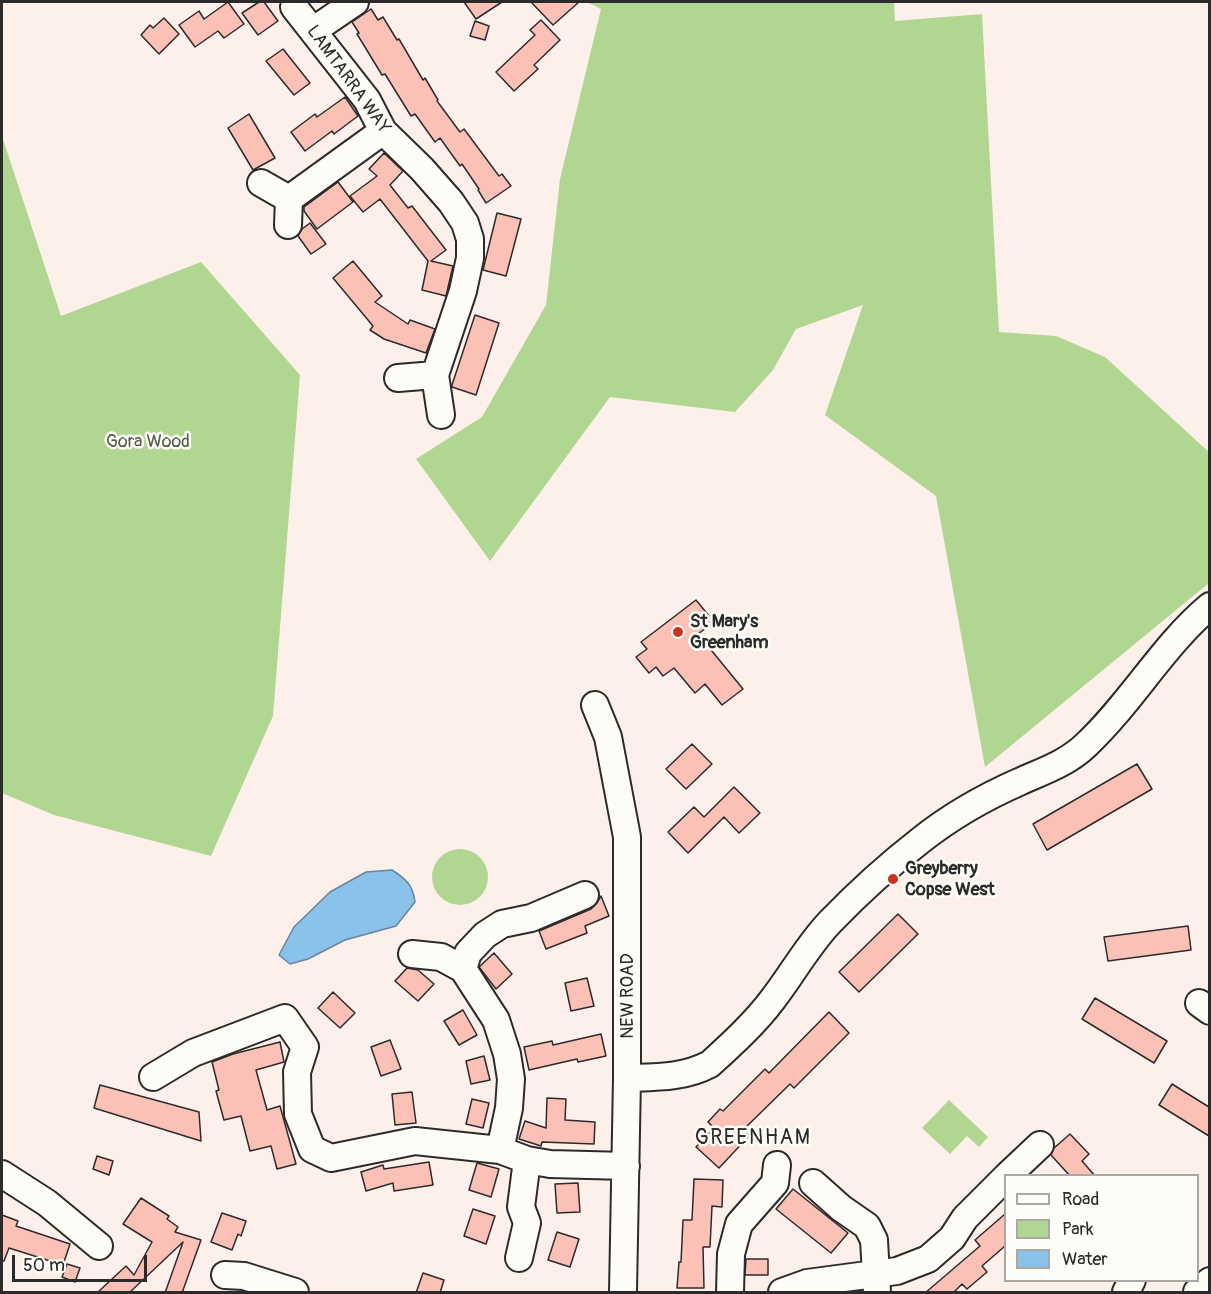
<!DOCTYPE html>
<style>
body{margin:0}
#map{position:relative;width:1211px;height:1294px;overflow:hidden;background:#fdf0ea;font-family:Pangolin,sans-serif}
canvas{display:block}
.frame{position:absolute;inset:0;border:3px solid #2b2b2b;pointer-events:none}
.legend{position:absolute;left:1004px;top:1174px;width:195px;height:108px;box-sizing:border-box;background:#fdfcf7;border:2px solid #a9a8a5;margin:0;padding:8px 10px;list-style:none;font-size:18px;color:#2b2b2b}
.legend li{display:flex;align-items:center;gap:12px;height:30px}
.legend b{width:30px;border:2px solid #a9a8a5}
.scale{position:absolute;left:12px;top:1255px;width:135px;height:27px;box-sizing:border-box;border:3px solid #2b2b2b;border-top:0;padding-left:8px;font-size:18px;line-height:21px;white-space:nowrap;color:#2b2b2b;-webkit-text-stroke:4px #fdfcf7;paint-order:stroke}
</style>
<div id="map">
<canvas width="1211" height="1294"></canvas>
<div class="frame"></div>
<ul class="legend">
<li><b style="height:8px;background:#fdfcf7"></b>Road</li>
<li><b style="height:16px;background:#b1d692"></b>Park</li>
<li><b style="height:16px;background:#8bc2e9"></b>Water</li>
</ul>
<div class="scale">50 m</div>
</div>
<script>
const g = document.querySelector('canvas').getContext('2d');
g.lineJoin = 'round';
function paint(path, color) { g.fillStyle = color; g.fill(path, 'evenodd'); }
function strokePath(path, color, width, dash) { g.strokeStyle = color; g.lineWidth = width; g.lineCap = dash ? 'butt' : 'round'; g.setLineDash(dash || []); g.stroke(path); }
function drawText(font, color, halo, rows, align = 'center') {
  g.font = font + ' Pangolin,sans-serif'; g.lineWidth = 5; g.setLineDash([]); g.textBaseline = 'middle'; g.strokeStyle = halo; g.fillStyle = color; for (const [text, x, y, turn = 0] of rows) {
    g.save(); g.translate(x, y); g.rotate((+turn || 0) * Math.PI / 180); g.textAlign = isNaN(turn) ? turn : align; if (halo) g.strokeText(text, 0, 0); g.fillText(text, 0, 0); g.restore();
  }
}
paint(new Path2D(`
 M587 2H894L895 21 982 14 999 332 1056 336 1105 357 1210 453 1209 583 985 767 936 496 825 415 863 305 796 329 773 370 735 412 610 397 490 561 416 459 482 417 546 305 560 179 601 9Z
 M2 136 61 316 201 262 300 375 273 716 211 856 54 815 2 793Z
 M432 877a28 28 0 1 1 56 0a28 28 0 1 1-56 0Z
 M949 1100 988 1137 979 1147 967 1136 950 1154 922 1128Z`), '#b1d692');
const water = new Path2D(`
 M392 870C406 879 413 885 415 902L396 926 345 940 308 959 290 964 279 955 294 927 330 892 366 872Z`);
paint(water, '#8bc2e9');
strokePath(water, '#65869d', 1.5);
const building = new Path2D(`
 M228 2 244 24 224 38 218 31 195 47 179 25 199 11 204 19Z
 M259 2H264L278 21 258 35 242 13Z
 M464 2H502L476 19Z
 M531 2H579L553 25Z
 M371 9 378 20 383 17 397 40 399 39 423 80 425 78 438 100 437 101 460 132 464 129 499 176 502 174 511 186 486 203 478 190 479 189 462 164 460 166 440 138 435 142 415 114 411 116 385 74 382 75 357 34 359 33 352 22Z
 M164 18 179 34 159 54 141 35 150 25 153 28Z
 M541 20 560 40 534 65 538 69 514 91 496 72 535 35 530 30Z
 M475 21 489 26 485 40 470 36Z
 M283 49 310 83 294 95 266 61Z
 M345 97 358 116 334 134 332 131 305 151 291 132 315 114 317 117Z
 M249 114 275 158 253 170 228 128Z
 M384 153 403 171 390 185 408 208 412 206 446 250 431 261 453 266 446 296 422 290 428 261 380 199 363 212 350 196 377 176 369 169Z
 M338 182 353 202 317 229 304 211V207Z
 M497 213 521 219 506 276 483 270Z
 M310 223 326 244 311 254 298 236 302 229Z
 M353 261 382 296 375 302 408 324 410 320 435 329 426 353 384 339 370 330 373 326 333 278Z
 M475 315 499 323 476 395 452 387V385Z
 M696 600 714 622 698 634 743 689 722 705 705 684 695 693 674 668 663 676 656 667 649 673 636 657 647 649 641 642Z
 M692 744 712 764 686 789 666 769Z
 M1137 764 1152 789 1047 850 1033 824Z
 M734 787 760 813 739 833 724 817 688 853 668 832 694 807 704 817Z
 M601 896 609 916 585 926 587 933 546 949 539 931 591 909 597 903Z
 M898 914 918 934 859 992 839 972Z
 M1188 926 1191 950 1108 961 1104 937Z
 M494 953 512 974 496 989 479 967Z
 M407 968 418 970 434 984 418 1001 395 981Z
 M587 978 594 1006 571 1011 565 983Z
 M333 992 355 1013 340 1028 318 1008Z
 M1095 998 1167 1041 1154 1063 1082 1019Z
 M463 1010 477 1035 459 1045 444 1021Z
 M829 1012 849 1033 794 1088 790 1084 743 1130 749 1136 719 1168 696 1147 714 1128 708 1122 720 1109 723 1111 765 1069 769 1073Z
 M601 1034 606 1056 578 1062 577 1059 529 1070 524 1047 552 1041 553 1045Z
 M390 1040 401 1069 381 1076 371 1047Z
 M280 1042 284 1062 256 1070 267 1110 280 1106 296 1164 277 1169 271 1146 250 1151 241 1116 224 1120 216 1091 219 1090 212 1062 233 1054Z
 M484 1056 490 1080 471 1084 466 1061Z
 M1172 1084 1209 1107V1136L1159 1105Z
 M100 1085 199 1112 201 1141 94 1108Z
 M412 1092 416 1123 395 1125 392 1094Z
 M547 1098 566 1099 565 1120 595 1122 594 1144 542 1142 541 1146 519 1139 525 1121 546 1128Z
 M472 1099 489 1103 483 1128 466 1124Z
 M1070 1134 1089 1154 1082 1161 1095 1176H1070L1051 1155 1054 1148Z
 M97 1156 113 1161 109 1175 93 1169Z
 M429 1162 433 1185 394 1191 393 1183 366 1191 361 1172 383 1165 384 1169Z
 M477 1163 499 1169 491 1197 469 1190Z
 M694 1179 723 1180 722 1207 712 1206 710 1247H703L704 1288H677L679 1262H681L683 1220H692Z
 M578 1183 580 1212 557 1213 555 1184Z
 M793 1189 848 1233 831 1253 776 1209Z
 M141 1198 169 1216 167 1219 178 1227 175 1232 201 1240 182 1293H165L183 1242 129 1293H97L126 1266 134 1275 152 1242 123 1224Z
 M473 1209 495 1216 486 1244 464 1236Z
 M222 1213 246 1221 241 1236 238 1234 232 1250 211 1242Z
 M1005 1214V1246L982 1266 987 1272 967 1289 962 1284 953 1293H925L980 1246 975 1240Z
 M2 1215 18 1221 16 1226 70 1244 63 1265 9 1248 4 1261H2Z
 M557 1232 579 1239 570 1267 548 1260Z
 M746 1259H768V1275H745Z
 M67 1264 80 1268 75 1282 62 1277Z
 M423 1273 444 1280 440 1293H416Z`);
paint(building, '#fcc1b6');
strokePath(building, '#2b2b2b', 1.5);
const minor = new Path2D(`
 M294 7 367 100 383 131 422 169 451 202 465 223 470 239V258L463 291 435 375 441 415
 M314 30 355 2
 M261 183 289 199 383 131
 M288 225 289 199
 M398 378 435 375
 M595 705 608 737 627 837V1078L623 1292
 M412 954 441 957 463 969 496 1020 507 1054 511 1079 509 1108 500 1150
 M463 969 468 953 485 935 502 924 531 918 585 895
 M1199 1003 1210 1011
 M153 1077 193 1053 285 1018 305 1047 297 1072 298 1114 312 1149 331 1158 415 1141 500 1150 527 1160 550 1164 626 1166
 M627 1078C656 1077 684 1078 710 1064 732 1044 756 1022 773 999 793 973 808 945 830 922 858 893 890 864 921 840 950 817 985 797 1019 782 1043 771 1066 764 1086 745 1131 703 1164 644 1210 606
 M2 1174 47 1203 99 1246
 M1007 1176 1040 1145
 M813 1183 841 1208 867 1226 874 1240 877 1292
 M519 1258 527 1223 521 1207 527 1160
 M225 1275 244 1276 295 1292
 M730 1292 731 1254 739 1224 775 1183 777 1165
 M782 1292 807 1283 897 1271 928 1259 952 1238 965 1218 1006 1177
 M1126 1292 1132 1280
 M1197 1292 1210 1281`);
strokePath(minor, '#2b2b2b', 30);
strokePath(minor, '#fdfcf7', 26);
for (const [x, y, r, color] of [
 [678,632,6,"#c8321e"],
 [893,879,6,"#c8321e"]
]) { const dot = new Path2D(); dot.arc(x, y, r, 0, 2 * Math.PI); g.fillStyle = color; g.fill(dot); strokePath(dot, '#fdfcf7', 2); }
drawText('18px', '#2b2b2b', '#fdfcf7', [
 ["LAMTARRA WAY",348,80,54],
 ["NEW ROAD",628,996,-90]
]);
drawText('18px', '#535e4a', '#fdfcf7', [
 ["Gora Wood",148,442]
]);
drawText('bold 18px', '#2b2b2b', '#fdfcf7', [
 ["St Mary's",690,622],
 ["Greenham",690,643],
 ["Greyberry",905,869],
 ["Copse West",905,890]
], 'left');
g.letterSpacing = '1.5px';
drawText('21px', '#2b2b2b', '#fdfcf7', [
 ["GREENHAM",753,1139]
]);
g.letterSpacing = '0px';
</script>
